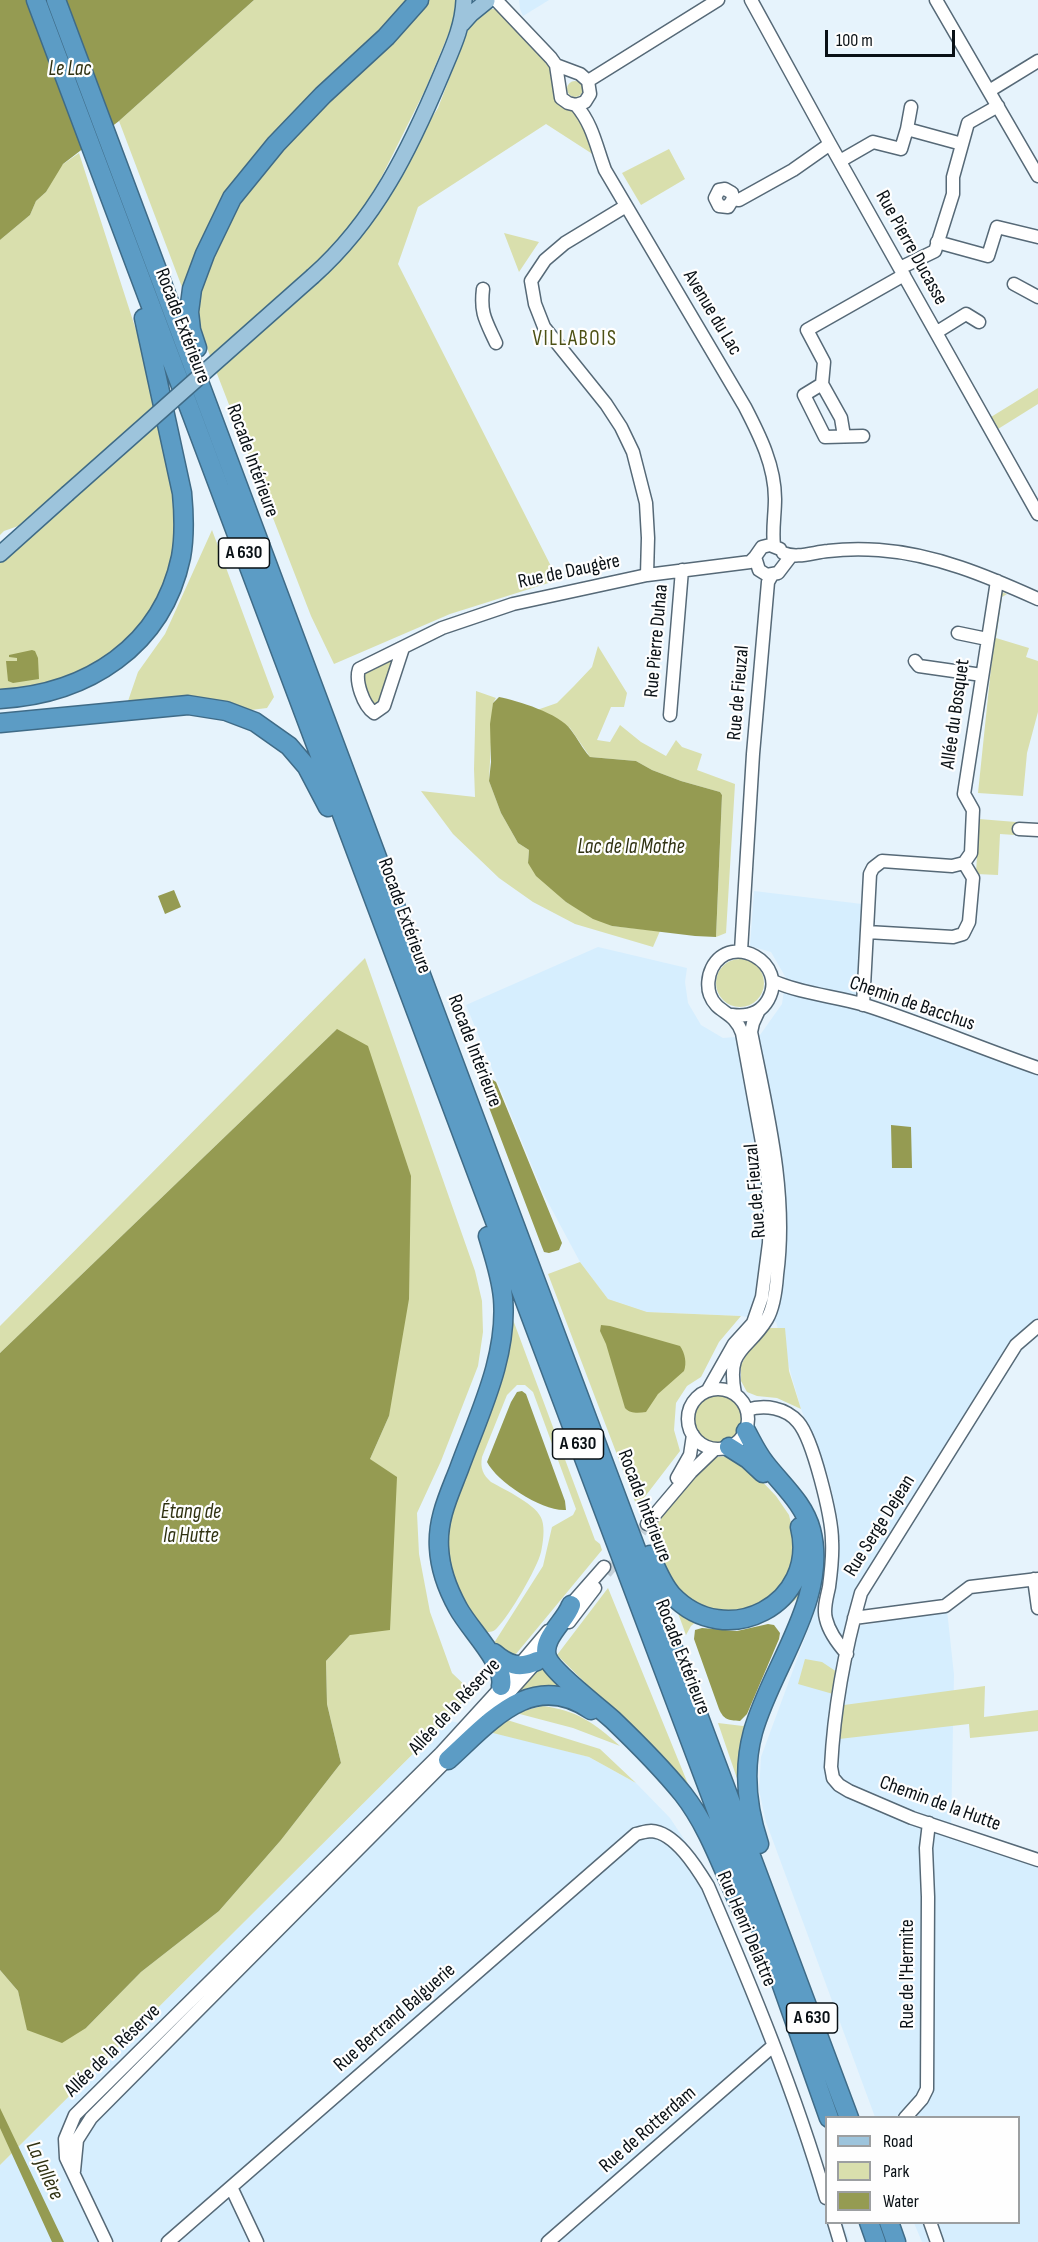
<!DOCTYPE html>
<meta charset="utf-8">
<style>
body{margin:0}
#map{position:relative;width:1038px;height:2242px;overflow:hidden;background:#e6f3fc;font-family:"Sofia Sans Condensed",sans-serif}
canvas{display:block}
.legend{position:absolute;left:825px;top:2116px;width:195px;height:108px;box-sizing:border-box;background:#fefefe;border:2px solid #9c9fa1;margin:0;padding:8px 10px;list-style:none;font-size:18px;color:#091015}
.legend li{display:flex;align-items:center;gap:12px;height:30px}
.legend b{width:30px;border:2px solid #9c9fa1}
.scale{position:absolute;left:825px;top:30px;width:130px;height:27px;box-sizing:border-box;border:3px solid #091015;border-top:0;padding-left:8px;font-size:18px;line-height:21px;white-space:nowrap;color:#091015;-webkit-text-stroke:4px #fefefe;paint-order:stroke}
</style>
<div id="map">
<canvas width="1038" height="2242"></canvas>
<ul class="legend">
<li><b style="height:8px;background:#9dc4dc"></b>Road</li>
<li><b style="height:16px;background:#d9dfad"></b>Park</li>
<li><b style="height:16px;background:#959b52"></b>Water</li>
</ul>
<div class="scale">100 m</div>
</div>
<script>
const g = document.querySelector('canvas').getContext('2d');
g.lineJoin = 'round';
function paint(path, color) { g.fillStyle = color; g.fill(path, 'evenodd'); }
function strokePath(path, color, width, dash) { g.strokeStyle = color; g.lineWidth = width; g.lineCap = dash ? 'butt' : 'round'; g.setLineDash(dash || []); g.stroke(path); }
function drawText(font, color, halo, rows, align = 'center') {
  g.font = font + ' "Sofia Sans Condensed",sans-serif'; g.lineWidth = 4.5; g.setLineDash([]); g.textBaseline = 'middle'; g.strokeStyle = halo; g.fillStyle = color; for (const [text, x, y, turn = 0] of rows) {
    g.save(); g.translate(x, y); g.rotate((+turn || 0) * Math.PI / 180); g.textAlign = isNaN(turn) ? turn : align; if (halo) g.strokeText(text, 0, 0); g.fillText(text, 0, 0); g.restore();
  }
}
paint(new Path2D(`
 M519 0H549L523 16 520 9Z
 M754 891 862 904 857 1003 1038 1068V1326L1027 1334 861 1593 853 1627 947 1610 954 1675 951 1830 1038 1860V2242H922L914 2223 1018 2222V2118L875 2117 766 1822 759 1790 761 1757 834 1559 839 1526 829 1478 801 1409 776 1322 741 1316 647 1312 608 1299 580 1262 543 1193 466 1005 598 947 687 968 685 982 688 1003 701 1025 723 1038 760 1035 782 1004 786 978 771 952 750 946Z
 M447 1720 589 1757 636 1783 670 1818 706 1872 826 2180V2222L843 2223 850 2242H0V2165Z`), '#d6eefe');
paint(new Path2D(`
 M254 0H411L268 145 185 295 119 121Z
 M425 0H457L458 11 425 90 380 180 317 282 366 230 395 185 421 134 438 108 472 19 487 9H496L504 13 519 34 542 54 550 65 565 107C585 116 588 135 594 155L546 124 418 207 398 264 558 580 450 614 334 664 311 616 195 317 197 292 218 240 251 184Z
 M567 89a8 8 0 1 1 16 0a8 8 0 1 1-16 0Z
 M669 149 685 179 641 205 622 173Z
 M79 153 145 358 170 470 176 544 156 606 123 648 66 683 0 693V563L70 502 64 489 21 525 4 531 0 535V240L30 215 36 201 46 192 59 167Z
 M504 233 539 242 519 272Z
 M1038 388V404L998 429 991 417Z
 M212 530 274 697 267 708 251 710 188 698 128 701 138 672 165 634Z
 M999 591 1007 594 1002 597 996 638 1029 648 1026 657 1038 661V712L1027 753 1023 796 978 793Z
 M598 646 627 693 624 707H611L597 740 610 742 620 725 641 742 666 756 676 740 682 747 702 754 697 770 735 784 726 933 716 937 722 795 720 792 681 781 652 770 636 761 590 757 570 728 537 710 557 703 574 686 592 667Z
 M389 659 393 662 384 698 378 704H375C367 698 363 683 364 673Z
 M476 691 496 698 493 703 489 781 501 813 518 843 529 850 528 863 566 902 612 926 660 931 653 947 575 924 533 902 499 878 453 834 421 791 475 797 474 769Z
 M979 819 1016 822 1015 835 1000 834 998 875 976 874Z
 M365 958 475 1271 482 1301 483 1332 478 1366 441 1461 417 1513 419 1554 430 1612 452 1673 472 1692 447 1720 0 2165V1970L18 1991 28 2030 86 2028 141 1972 219 1911 281 1840 341 1763 327 1704 326 1661 350 1635 370 1459 389 1416 336 1030 0 1353V1326Z
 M716 983a24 24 0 1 1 48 0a24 24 0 1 1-48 0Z
 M580 1262 608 1299 647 1312 741 1316 719 1342 701 1377 687 1386 676 1403 674 1430 680 1451 637 1507 548 1274Z
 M509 1309 595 1540 600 1544 602 1550 511 1660 494 1643 543 1566 552 1527 573 1515 576 1509 533 1392 525 1385H517L507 1395 482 1457C480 1468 483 1475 491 1482 505 1490 538 1505 542 1520 545 1529 543 1543 541 1552 537 1569 509 1616 497 1628 494 1632 490 1632 485 1632L471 1618 451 1582 443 1531Z
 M767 1328H785L789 1371 801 1409 777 1398 757 1396 747 1392 741 1381V1365L750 1348Z
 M695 1419a24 24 0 1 1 48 0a24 24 0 1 1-48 0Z
 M728 1456 756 1475 776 1496 789 1515 794 1536 792 1560 784 1584 769 1600 749 1610 707 1611 673 1586 650 1536 653 1524 702 1465 717 1457Z
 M811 1568C810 1573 810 1578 808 1582 796 1612 745 1631 715 1627 710 1627 703 1623 697 1621L691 1626 686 1635 675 1605C681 1610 688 1615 695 1618 729 1633 768 1620 792 1593 801 1583 798 1575 811 1568Z
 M608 1588 688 1784 557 1655Z
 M805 1659 822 1662 837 1672 833 1694 798 1684Z
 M541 1668 576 1694 508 1701Z
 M985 1686 984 1717 1038 1710V1731L970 1738 969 1724 839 1739 844 1705Z
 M542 1706C577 1710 594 1723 620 1746L573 1728 516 1713Z
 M504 1719 600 1749 636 1783 589 1757 489 1732Z
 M749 1720 742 1793 718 1723 743 1726Z`), '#d9dfad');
paint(new Path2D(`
 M0 0H254L119 121 63 164 46 192 36 201 30 215 0 240Z
 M32 650 35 651 38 658 39 679 13 683 8 681 6 661H17V658L9 657V655Z
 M499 697C518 701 559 713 571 730 578 739 582 748 590 757L636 761 652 770 681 781 720 792 722 795 716 937 695 936 612 926 593 919 566 902 536 876 528 863 529 850 518 843 501 813 489 781 491 762 490 724 493 703Z
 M174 890 181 907 165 914 158 896Z
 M337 1029 368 1046 411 1176 409 1299 389 1416 370 1459 397 1477 390 1630 350 1635 326 1661 327 1704 341 1763 281 1840 219 1911 141 1972 86 2028 62 2043 27 2030 18 1991 0 1970V1353Z
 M490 1078 496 1082 562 1243 559 1250 549 1253 544 1252 542 1247 482 1089V1084Z
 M891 1125 911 1127 912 1168H892Z
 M601 1325 610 1326 680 1346C685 1353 687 1363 684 1371L658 1394 646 1412C639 1413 630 1414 625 1408L606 1344 600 1331Z
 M522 1391 526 1394 565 1501 566 1510C543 1512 497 1482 487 1462L511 1402 517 1392Z
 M768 1624 774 1625 780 1633 779 1639 747 1714 740 1721C728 1720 724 1720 719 1709L694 1639 695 1630 702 1628 737 1631Z
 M0 2108 64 2242H52L0 2128Z`), '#959b52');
strokePath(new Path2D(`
 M606 1573 647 1524`), '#c5d1d9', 12, [12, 6]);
const minor = new Path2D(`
 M496 0 551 58 556 65 561 98 568 103 576 105 585 102 590 94 588 81 580 74 556 65
 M751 0 830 144 1038 514
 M936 0 1038 176
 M588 81 718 0
 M989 91 1038 61
 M576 105C593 125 596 146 605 170L745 407C760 436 775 466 775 499 775 515 772 530 774 546
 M907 129 911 107
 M840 161 873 142 901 149 907 129 962 144
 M733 199 732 193 725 189 719 190 715 198 719 206 728 207 733 199 739 200 793 170 830 144
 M626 206 565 243 545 260 531 281 535 304 544 327 606 404 621 427 633 452 646 503 648 538 647 575
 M937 242 988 256 997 227 1038 237
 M900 268 935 251 953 194V177L968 123 998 106
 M1014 284 1038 297
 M483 289C480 314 486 321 496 343
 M937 332 966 314 979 322
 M822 384 841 418 844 436
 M863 436 825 437 804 395 822 384 824 362 807 330 904 275
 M780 549 770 545 762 547 755 557 759 570 767 575 778 573 791 556
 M783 553C797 559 814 552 828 551 845 549 863 549 879 550 935 554 987 576 1038 599
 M958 633 987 639
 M403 648 384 706 374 713C363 705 355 681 359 669L442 628 513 604 647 575 750 562 755 557
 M915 661 919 666 982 675
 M670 715 682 570
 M1019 829 1038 830
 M964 863 971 853 973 810 964 794 997 581
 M867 932 953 937 963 934 969 922 973 878 964 863
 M741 951 753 754 768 582 772 575
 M773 981C802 994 835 996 865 1005 924 1024 980 1048 1038 1068
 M863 1005 870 874 873 868 882 861 952 866 964 863
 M1038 1326 1016 1345 861 1593C845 1649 834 1709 831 1767L833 1778 839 1785 849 1791 912 1818 1038 1860
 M688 1419a30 30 0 1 1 60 0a30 30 0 1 1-60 0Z
 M708 1390 734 1344 753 1323 762 1297 769 1243 770 1211 767 1170 742 1033C734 1010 717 1014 710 995 707 987 708 976 712 968 731 931 789 963 768 1000 760 1014 746 1017 732 1015
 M735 1394C726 1347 747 1352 767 1319 774 1307 776 1289 777 1275 788 1193 767 1112 751 1032L753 1023 759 1010
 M747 1410C765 1404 786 1408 798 1422 813 1439 832 1517 832 1541 833 1556 831 1572 829 1587 827 1597 823 1609 826 1619 829 1632 838 1644 847 1654
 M677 1478 690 1455 693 1435
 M647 1524 691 1472 715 1449
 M1034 1579 1038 1608
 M567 1609 604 1567
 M854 1618 945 1606 970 1587 1038 1579
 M569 1622 595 1588
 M489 1715 537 1661
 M905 2118 922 2099 927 2089 928 1897 926 1848 929 1823
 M74 2171 77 2140 91 2118 453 1754
 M231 2187 257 2242
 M834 2222 840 2242
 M930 2222 937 2242
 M106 2242 66 2158 65 2139 75 2115 441 1753 494 1695 548 1631
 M168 2242 636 1834C641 1833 646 1831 651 1831 675 1832 697 1868 708 1886 752 1988 795 2092 826 2198
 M548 2242 773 2046`);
const major = new Path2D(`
 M462 24 471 14 487 1
 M313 276C376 220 410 149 442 73 452 49 463 27 464 0
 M0 554 67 494`);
const highway = new Path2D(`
 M36 0 778 1974 829 2118
 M56 0 849 2118
 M197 348 191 330 189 312 192 289 205 254 232 198 276 144 323 95 386 37 419 0
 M0 699C87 694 162 647 181 557 185 535 184 514 182 493L144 318
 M0 723 188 705 226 711 255 722 289 746 307 767 328 807
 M488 1236C494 1256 501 1276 503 1298 508 1357 479 1414 459 1469 449 1495 437 1519 439 1548 440 1568 448 1590 458 1608 469 1629 506 1664 501 1686
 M746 1431C752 1442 757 1453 765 1463 781 1484 804 1503 811 1530 829 1598 771 1667 753 1732 743 1769 747 1808 759 1844
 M729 1447 748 1459 763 1473
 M650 1555C656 1568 662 1584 672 1595 726 1652 819 1604 800 1527
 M571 1605C566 1621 541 1638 547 1657 552 1672 599 1707 613 1720 637 1743 662 1768 683 1794 709 1827 723 1870 741 1908
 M494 1653C508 1665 519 1669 537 1661
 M448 1760C490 1722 532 1669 591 1710
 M869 2222 876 2242
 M889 2222 896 2242`);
strokePath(minor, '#566977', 15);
strokePath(major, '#3f6b87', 18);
strokePath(highway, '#3f6b87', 21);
strokePath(minor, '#fff', 12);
strokePath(major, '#9dc4dc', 15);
strokePath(highway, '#5c9cc5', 18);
const majorBridge = new Path2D(`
 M67 494 313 276`);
strokePath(majorBridge, '#3f6b87', 18, []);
strokePath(majorBridge, '#9dc4dc', 15);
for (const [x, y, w] of [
 [244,553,51],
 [578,1444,51],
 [812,2018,51]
]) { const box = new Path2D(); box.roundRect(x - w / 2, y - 15, w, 30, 4.5); g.fillStyle = '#fefefe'; g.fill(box); strokePath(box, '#091015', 1.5); }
drawText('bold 18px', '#091015', null, [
 ["A 630",244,553],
 ["A 630",578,1444],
 ["A 630",812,2018]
]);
drawText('20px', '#091015', '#fefefe', [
 ["Rue Pierre Ducasse",911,248,61],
 ["Avenue du Lac",712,313,59],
 ["Rocade Extérieure",182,326,69],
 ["Rocade Intérieure",252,461,70],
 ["Rue de Daugère",569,572,-12],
 ["Rue Pierre Duhaa",657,641,-85],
 ["Rue de Fieuzal",739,693,-85],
 ["Allée du Bosquet",956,714,-82],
 ["Rocade Extérieure",404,916,70],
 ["Chemin de Bacchus",912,1004,19],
 ["Rocade Intérieure",474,1051,69],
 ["Rue de Fieuzal",756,1191,-95],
 ["Rocade Intérieure",644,1506,69],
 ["Rue Serge Dejean",880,1526,-58],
 ["Rocade Extérieure",682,1657,69],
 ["Allée de la Réserve",455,1707,-47],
 ["Chemin de la Hutte",940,1804,20],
 ["Rue Henri Delattre",746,1929,67],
 ["Rue de l'Hermite",908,1974,-90],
 ["Rue Bertrand Balguerie",395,2018,-41],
 ["Allée de la Réserve",113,2051,-44],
 ["Rue de Rotterdam",648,2130,-41]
]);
drawText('italic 21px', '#2f3111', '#fefefe', [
 ["Le Lac",70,70],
 ["Lac de la Mothe",631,848],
 ["Étang de",191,1513],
 ["la Hutte",191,1537],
 ["La Jallère",44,2171,65]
]);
g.letterSpacing = '1.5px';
drawText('21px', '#4d5115', '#fefefe', [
 ["VILLABOIS",575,340]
]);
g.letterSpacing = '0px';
</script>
